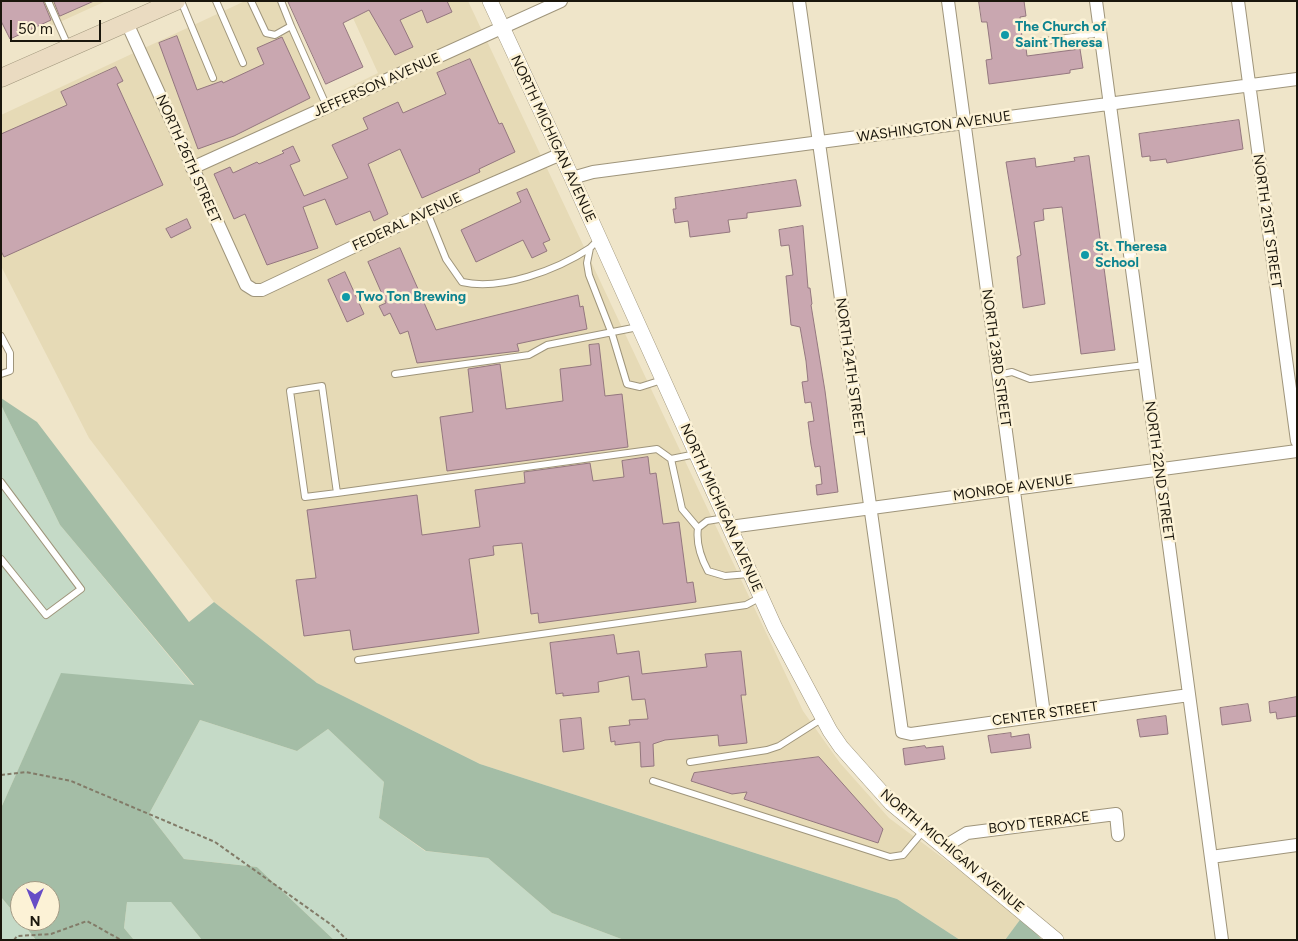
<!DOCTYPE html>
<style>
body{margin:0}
#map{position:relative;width:1298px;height:941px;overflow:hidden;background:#efe5c9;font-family:Figtree,sans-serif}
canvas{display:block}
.frame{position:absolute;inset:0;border:2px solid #1a160c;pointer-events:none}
.north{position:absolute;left:10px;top:881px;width:50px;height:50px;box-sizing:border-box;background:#fcf2d6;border:1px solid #a29a85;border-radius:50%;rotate:180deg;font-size:14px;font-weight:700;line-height:20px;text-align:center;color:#1a160c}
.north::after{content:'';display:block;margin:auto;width:18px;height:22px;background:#674dc6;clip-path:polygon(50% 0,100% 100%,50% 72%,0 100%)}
.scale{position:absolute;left:10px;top:20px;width:91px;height:22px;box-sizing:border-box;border:2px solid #1a160c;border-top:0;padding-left:6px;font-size:15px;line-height:18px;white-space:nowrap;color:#1a160c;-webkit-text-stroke:4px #fcf2d6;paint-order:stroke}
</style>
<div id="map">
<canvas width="1298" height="941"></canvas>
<div class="frame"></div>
<div class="north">N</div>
<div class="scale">50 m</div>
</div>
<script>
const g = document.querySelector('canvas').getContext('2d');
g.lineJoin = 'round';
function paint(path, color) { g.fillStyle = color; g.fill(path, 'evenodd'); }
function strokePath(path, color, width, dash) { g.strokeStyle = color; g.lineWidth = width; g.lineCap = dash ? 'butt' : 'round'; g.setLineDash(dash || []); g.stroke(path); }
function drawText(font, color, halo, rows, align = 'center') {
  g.font = font + ' Figtree,sans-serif'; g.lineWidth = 5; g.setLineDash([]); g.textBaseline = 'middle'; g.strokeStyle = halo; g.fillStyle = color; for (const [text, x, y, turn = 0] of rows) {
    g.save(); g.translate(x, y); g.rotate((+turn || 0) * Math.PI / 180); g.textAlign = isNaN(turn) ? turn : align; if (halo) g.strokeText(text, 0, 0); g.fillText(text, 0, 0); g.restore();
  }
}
paint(new Path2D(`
 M40 1H106L51 26Z
 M245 1H281L325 99 378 73 353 18 390 1H468L803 711 840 763 889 818 1022 917 1005 940H960L897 899 480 764 317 683 214 602 89 438 1 266V115Z`), '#e6dab6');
paint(new Path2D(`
 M1 405 60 525 194 686 61 674 1 808Z
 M200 720 297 751 328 729 384 782 379 818 425 851 488 858 552 913 624 940H334L257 867 184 859 149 814Z
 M1 897 36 940H1Z
 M127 902H171L202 940H134L124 928Z`), '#c5dac7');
paint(new Path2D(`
 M1 398 37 422 189 622 214 602 317 683 480 764 897 899 960 940H624L552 913 488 858 426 851 379 818 384 782 328 729 297 751 200 720 149 814 184 859 257 867 334 940H202L171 902H127L124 928 134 940H36L21 921H50V891H20V920L1 897V808L61 673 194 685 60 525 1 405Z
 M1022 917 1042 940H1005Z`), '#a4bda6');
const building = new Path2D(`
 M1 1H43L51 20 10 39 1 21Z
 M54 1H94L60 16Z
 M288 1H447L452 12 427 23 422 10 400 20 413 47 395 55 369 10 343 23 363 67 326 84Z
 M979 1H1024L1026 16 1020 17 1023 48H1026L1027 56 1080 49 1083 68 1070 70V73L989 84 986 60 992 59 987 22H982Z
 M177 36 197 90 222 81 223 83 264 64 257 48 282 37 310 98 234 136 198 149 159 43Z
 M470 59 499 124 502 123 515 152 479 169 480 172 422 198 400 149 368 164 388 214 374 221 370 211 336 225 325 199 303 207 318 248 267 265 245 214 234 219 214 174 230 167 233 173 257 162 259 164 284 153 282 151 293 146 300 161 290 165 304 196 348 178 332 145 368 129 363 118 398 102 403 113 446 94 437 73Z
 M116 67 123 81 117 84 163 185 4 257 1 251V134L67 105 61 92Z
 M1239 120 1243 149 1167 163 1166 159 1150 161V156L1142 157 1139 134Z
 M1089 156 1115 350 1081 354 1062 207 1043 209 1044 220 1034 222 1045 304 1023 308 1017 257 1021 255 1006 162 1035 158 1036 167 1075 161 1074 158Z
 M796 180 801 206 747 213V218L728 220 730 232 690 237 688 221 675 223 673 209H676L675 198Z
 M527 189 550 240 543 243 547 251 532 258 523 240 476 262 461 230 521 202 517 193Z
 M187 219 191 228 171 238 166 229Z
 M803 226 808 288H810L812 304 811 305 825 391 838 492 817 495 816 485 822 484 820 466 815 467 811 445 808 422 814 421 811 402 805 403 802 382 808 381 806 361 800 327 791 325 786 276 793 275 789 245 781 246 779 230Z
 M400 248 436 330 578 295 580 307 583 306 587 329 517 344 519 351 417 363 408 331 400 334 390 313 384 316 379 306 386 303 368 262Z
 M345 272 364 314 347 322 328 280Z
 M599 344 605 396 622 394 628 447 447 471 440 417 473 412 468 369 500 364 506 409 563 401 560 369 591 365 589 345Z
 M648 457 650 474 656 473 663 524 679 522 687 583 693 582 696 602 539 623 538 613 531 614 522 543 493 546 494 555 469 559 479 633 353 650 350 630 304 636 296 580 316 578 307 510 417 495 422 535 480 527 475 490 525 483 524 472 590 463 593 481 624 477 622 461Z
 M614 635 617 654 639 651 642 674 707 667 705 654 741 651 746 695H741L747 743 719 746 718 735 665 740 653 744 654 766 641 767 640 742 615 745V741L611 742 609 727 630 725 629 720 648 719 645 699 632 700 629 676 598 682 599 692 563 696V693L556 694 550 643Z
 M1297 697V716L1277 719 1276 712 1270 713 1269 702Z
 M1248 704 1251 721 1222 725 1220 708Z
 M1166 716 1168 734 1140 737 1137 720Z
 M581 718 584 749 563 752 560 720Z
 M1011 733V737L1029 734 1031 748 991 753 988 736Z
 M925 746 926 748 943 746 945 759 905 765 903 749Z
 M819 757 883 829 878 843 744 799 747 792 732 794 691 781 694 773Z`);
paint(building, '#c9a7b0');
strokePath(building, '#94777f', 1);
const service = new Path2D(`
 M48 1 69 48
 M181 1 213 78
 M216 1 243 63
 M251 1 266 33 275 35 291 26 281 1
 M291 26 327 107
 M1032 43 1100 33
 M427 212 446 259 462 282C501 291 557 270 590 248
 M599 239 590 248 587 263 589 275 612 334 627 384 640 387 662 380
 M1 336 10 353V371L1 374
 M395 374 529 355 547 345 638 327
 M998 375 1012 372 1030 379 1145 365
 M696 454 671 459 682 509 698 528
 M1 482 81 589 46 615 1 559
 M337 493 322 386 290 391 305 497 337 493 657 449 671 459
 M725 518 707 521 698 528C696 542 701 558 708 571L725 576 749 574
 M358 660 746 605 761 597
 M690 762 767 750 779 746 823 718
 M653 781 890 857 903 855 924 830`);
const minor = new Path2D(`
 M799 1 902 732 911 734 1189 695
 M948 1 1044 714
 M1096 1 1222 940
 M1238 1 1297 441
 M127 23 246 285 254 290H262L427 212 561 154
 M192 168 561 1
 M572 178 593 172 1297 79
 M730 527 1297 451
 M947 850 952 842 967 833 1116 814 1118 835
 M1211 857 1297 845`);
const tertiary = new Path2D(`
 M490 1 572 178 775 628 830 731 841 747 891 803 1056 940`);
const secondary = new Path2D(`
 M1 78 176 1`);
strokePath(service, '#9f957b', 8);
strokePath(minor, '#9f957b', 14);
strokePath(tertiary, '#9f957b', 16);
strokePath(secondary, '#9f957b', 19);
strokePath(new Path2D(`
 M1 775 26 772 71 781 215 842 333 926 347 940
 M14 940 17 936 51 934 87 921 121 940`), '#827b68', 2, [4, 2.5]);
strokePath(service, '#fff', 6);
strokePath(minor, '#fff', 12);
strokePath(tertiary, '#fff', 15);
strokePath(secondary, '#eadbc1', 18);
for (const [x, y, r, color] of [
 [1005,35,5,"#0f9aa8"],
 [1085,255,5,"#0f9aa8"],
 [346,297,5,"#0f9aa8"]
]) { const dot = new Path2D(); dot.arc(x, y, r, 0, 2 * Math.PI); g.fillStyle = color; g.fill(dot); strokePath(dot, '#fcf2d6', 2); }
drawText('bold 14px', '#0d838f', '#fcf2d6', [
 ["The Church of",1015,27],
 ["Saint Theresa",1015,43],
 ["St. Theresa",1095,247],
 ["School",1095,263],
 ["Two Ton Brewing",356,297]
], 'left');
drawText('14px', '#1a160c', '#fcf2d6', [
 ["JEFFERSON AVENUE",377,85,-24],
 ["WASHINGTON AVENUE",934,127,-8],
 ["NORTH MICHIGAN AVENUE",553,139,65],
 ["NORTH 26TH STREET",188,159,66],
 ["NORTH 21ST STREET",1267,221,82],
 ["FEDERAL AVENUE",407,222,-25],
 ["NORTH 23RD STREET",996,358,82],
 ["NORTH 24TH STREET",850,367,82],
 ["NORTH 22ND STREET",1159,471,82],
 ["MONROE AVENUE",1013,488,-8],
 ["NORTH MICHIGAN AVENUE",721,508,66],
 ["CENTER STREET",1045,714,-8],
 ["BOYD TERRACE",1039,823,-7],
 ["NORTH MICHIGAN AVENUE",952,851,40]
]);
</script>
